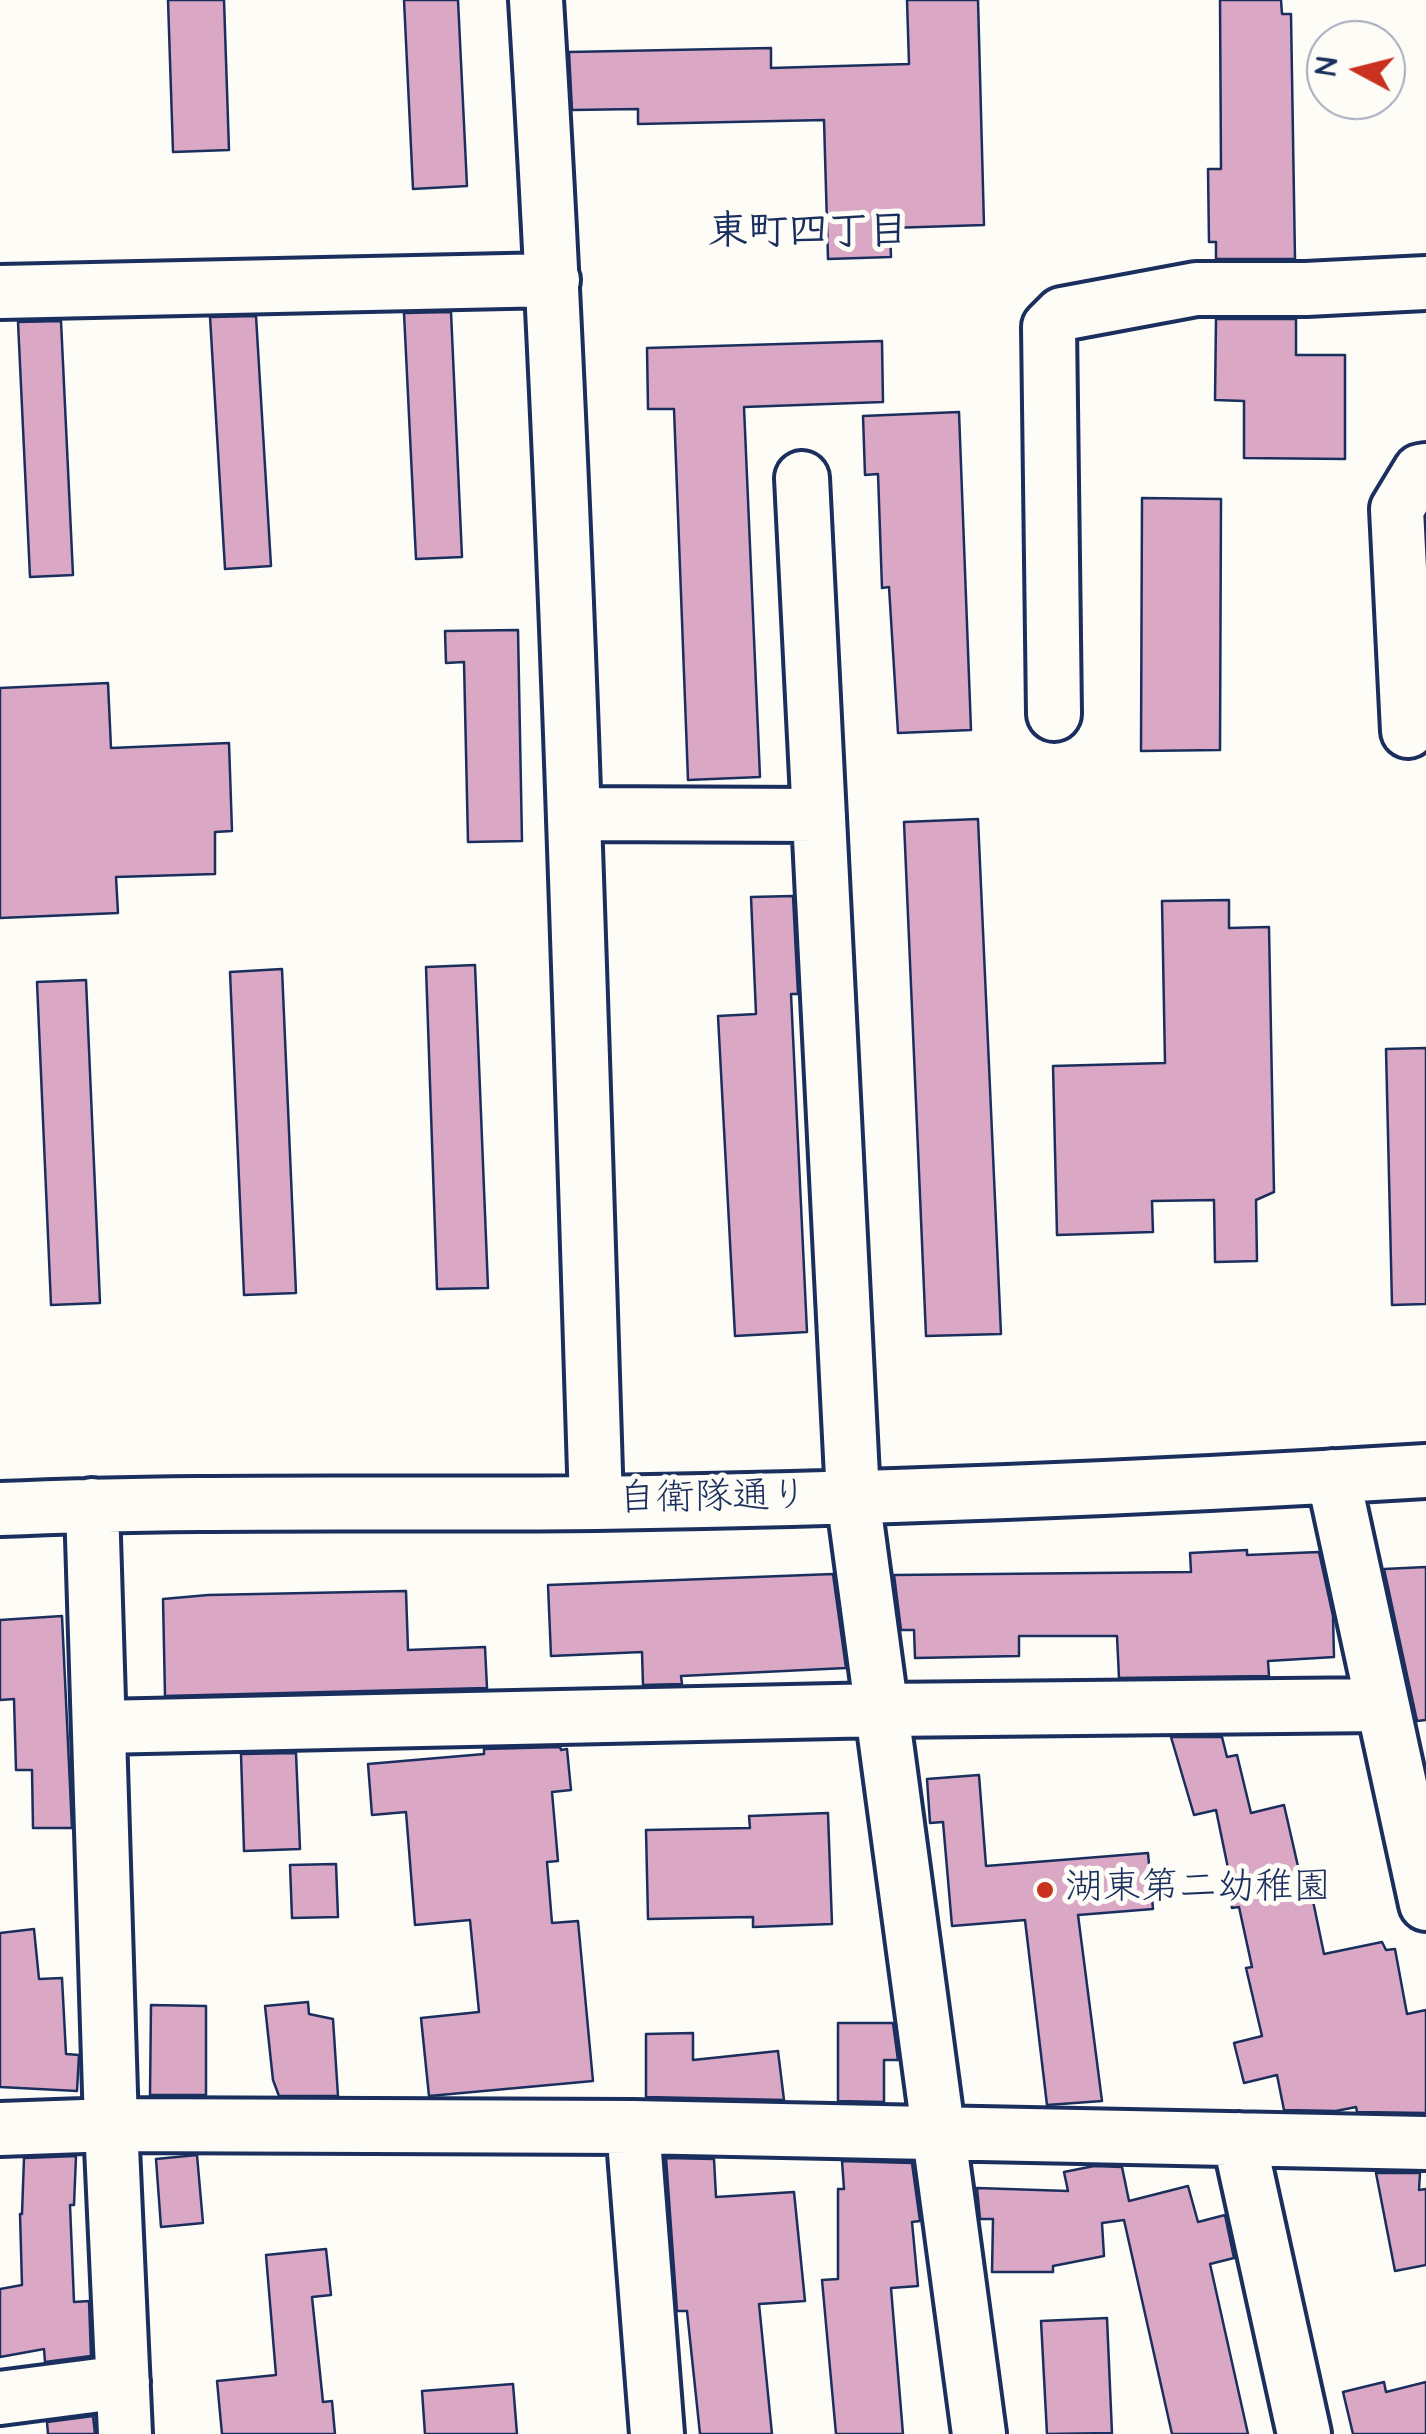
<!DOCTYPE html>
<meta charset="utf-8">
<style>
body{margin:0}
#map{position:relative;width:1426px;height:2434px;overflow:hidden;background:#fdfcf7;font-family:"Architects Daughter",sans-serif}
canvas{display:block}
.north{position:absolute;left:1306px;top:20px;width:100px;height:100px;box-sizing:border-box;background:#fdfcf7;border:2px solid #a3aaba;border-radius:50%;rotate:277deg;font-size:28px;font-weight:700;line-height:40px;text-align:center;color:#1b2f5e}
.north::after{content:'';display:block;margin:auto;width:35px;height:45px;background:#c8321e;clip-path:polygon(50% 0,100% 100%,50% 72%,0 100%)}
</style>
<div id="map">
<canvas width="1426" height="2434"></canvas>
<div class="north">N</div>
</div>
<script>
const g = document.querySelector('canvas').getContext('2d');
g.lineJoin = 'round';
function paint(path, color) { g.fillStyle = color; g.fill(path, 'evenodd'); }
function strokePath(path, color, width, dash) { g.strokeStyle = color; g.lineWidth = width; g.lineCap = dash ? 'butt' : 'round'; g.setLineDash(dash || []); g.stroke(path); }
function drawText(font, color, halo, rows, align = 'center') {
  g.font = font + ' "Architects Daughter","Klee One",sans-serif'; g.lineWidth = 10; g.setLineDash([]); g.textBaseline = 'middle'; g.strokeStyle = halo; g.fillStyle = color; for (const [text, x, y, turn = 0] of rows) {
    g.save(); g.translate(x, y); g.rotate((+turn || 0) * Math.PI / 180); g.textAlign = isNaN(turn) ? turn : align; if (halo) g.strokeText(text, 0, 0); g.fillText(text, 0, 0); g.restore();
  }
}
const building = new Path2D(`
 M168 0H224L229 150 173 152Z
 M404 0H458L467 186 413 189Z
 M907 0H978L984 225 890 228 891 257 828 259 824 120 638 124V109L572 110 569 52 771 48V68L909 64Z
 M1220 0H1281L1282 14H1291L1295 259H1216V242H1209L1208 169H1221Z
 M451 312 462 557 416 559 404 313Z
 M256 316 271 566 225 569 210 317Z
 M1216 319H1296V355H1345V459L1244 458V401L1215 400Z
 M61 321 73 575 30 577 18 322Z
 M882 341 883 402 744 407 760 777 688 780 674 409H648L647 348Z
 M959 412 971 730 898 733 889 587 882 588 878 474 865 475 863 416Z
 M1142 498 1221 499 1220 750 1141 751Z
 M518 630 522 841 468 842 464 662 446 663 445 631Z
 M108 683 111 748 229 743 232 831 215 832V874L116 877 118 913 0 918V688Z
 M978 819 1001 1334 926 1336 904 822Z
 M793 896 798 994H791L807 1332 735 1336 718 1016 756 1014 751 897Z
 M1229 900V928L1269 927 1274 1192 1256 1200 1257 1261 1215 1262 1214 1200 1152 1201 1153 1232 1057 1235 1053 1066 1165 1063 1162 901Z
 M475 965 488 1288 437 1289 426 967Z
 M282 969 296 1293 244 1295 230 972Z
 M86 980 100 1303 51 1305 37 982Z
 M1426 1048V1304L1392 1305 1386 1049Z
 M1247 1550V1555L1319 1552 1333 1616 1334 1657 1268 1661 1269 1676 1119 1678 1117 1636H1019V1656L915 1658 914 1630H901L894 1575 1191 1572 1190 1553Z
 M1426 1567V1720L1417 1721 1384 1569Z
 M833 1574 846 1668 681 1676 682 1684 643 1685 642 1652 551 1656 548 1585Z
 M406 1591 408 1650 485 1647 487 1688 165 1696 163 1599 208 1595Z
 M62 1616 72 1828H33L32 1770H16L14 1699 0 1700V1620Z
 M1171 1737H1222L1227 1757 1237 1755 1251 1813 1284 1805 1305 1897 1312 1896 1324 1954 1382 1942 1386 1950 1395 1949 1407 2014 1426 2010V2113L1357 2112 1356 2107 1336 2111 1284 2110 1277 2075 1244 2083 1234 2043 1262 2036 1246 1968 1252 1967 1239 1907 1232 1908 1225 1874 1229 1873 1216 1810 1194 1815Z
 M560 1747 561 1750 567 1749 571 1790 552 1792 558 1861 547 1862 552 1923 578 1921 593 2081 429 2096 421 2018 479 2012 470 1920 415 1925 406 1812 372 1815 368 1764 484 1754V1749Z
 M296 1753 300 1849 244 1851 241 1754Z
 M979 1775 986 1866 1148 1853 1153 1909 1078 1915 1102 2101 1047 2105 1025 1920 952 1926 943 1822 930 1823 927 1779Z
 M828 1813 832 1924 753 1927V1917L648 1919 646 1830 750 1828 749 1816Z
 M336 1864 338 1917 292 1918 290 1865Z
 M34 1929 39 1979 62 1978 66 2054 79 2055 77 2091 0 2087V1933Z
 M308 2002 309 2014 333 2019 338 2096H279L273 2080 265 2006Z
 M151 2005 206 2006V2095H150Z
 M838 2023H893L898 2060H884V2102L838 2101Z
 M693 2033V2060L778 2051 784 2100 646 2097V2034Z
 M197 2155 203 2223 161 2227 156 2159Z
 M76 2156 74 2205H70L74 2302 89 2301 91 2356 45 2362 44 2349 0 2357V2289L22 2285 20 2214H22L24 2158Z
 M666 2158 714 2159 716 2197 794 2192 805 2301 759 2304 772 2434H700L687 2311H677Z
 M842 2161 912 2163 920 2221 912 2222 918 2286 891 2288 903 2434H836L822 2280 838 2279V2189H844Z
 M1094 2166 1122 2167 1129 2201 1188 2186 1198 2222 1225 2215 1234 2258 1210 2264 1248 2434H1172L1124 2220 1102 2223 1104 2256 1053 2266V2272H992L993 2219H980L977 2188 1068 2191 1064 2172Z
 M1376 2173H1420L1419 2190 1426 2189V2265L1395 2271Z
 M326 2249 331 2295 312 2297 323 2402 332 2401 335 2434H222L217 2381 276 2375 266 2255Z
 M1107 2318 1112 2433 1047 2434 1041 2321Z
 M1384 2382 1386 2392 1426 2382V2434H1353L1343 2392Z
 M513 2384 517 2434H425L422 2391Z
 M93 2416 95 2434H48L47 2422Z`);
paint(building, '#daa8c4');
strokePath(building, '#1b2f5e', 2.5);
const minor = new Path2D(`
 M536 0C567 500 580 1001 596 1503
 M0 292 553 280
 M802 478 853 1497 979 2434
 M1054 714 1049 327 1062 314 1196 289H1306L1426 283
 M1408 731 1397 509 1420 471 1426 470
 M575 814 819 815
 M1333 1476 1426 1904
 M92 1505 111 2125 125 2434
 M0 1509C199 1500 398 1505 596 1503 873 1499 1150 1488 1426 1471
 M100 1727 882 1710 1382 1705
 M633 2127 657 2434
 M0 2129 111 2125 633 2127 1426 2143
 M1239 2139 1304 2434
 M0 2398 123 2382`);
strokePath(minor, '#1b2f5e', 60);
strokePath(minor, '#fdfcf7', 52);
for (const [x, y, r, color] of [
 [1045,1890,10,"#c8321e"]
]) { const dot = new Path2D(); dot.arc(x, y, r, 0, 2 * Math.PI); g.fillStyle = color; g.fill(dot); strokePath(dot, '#fdfcf7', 4); }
drawText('38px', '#1b2f5e', '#fdfcf7', [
 ["自衛隊通り",713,1500,-1]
]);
drawText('38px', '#1b2f5e', '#fdfcf7', [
 ["湖東第二幼稚園",1065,1890]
], 'left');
drawText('bold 40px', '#1b2f5e', '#fdfcf7', [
 ["東町四丁目",808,235]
]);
</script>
